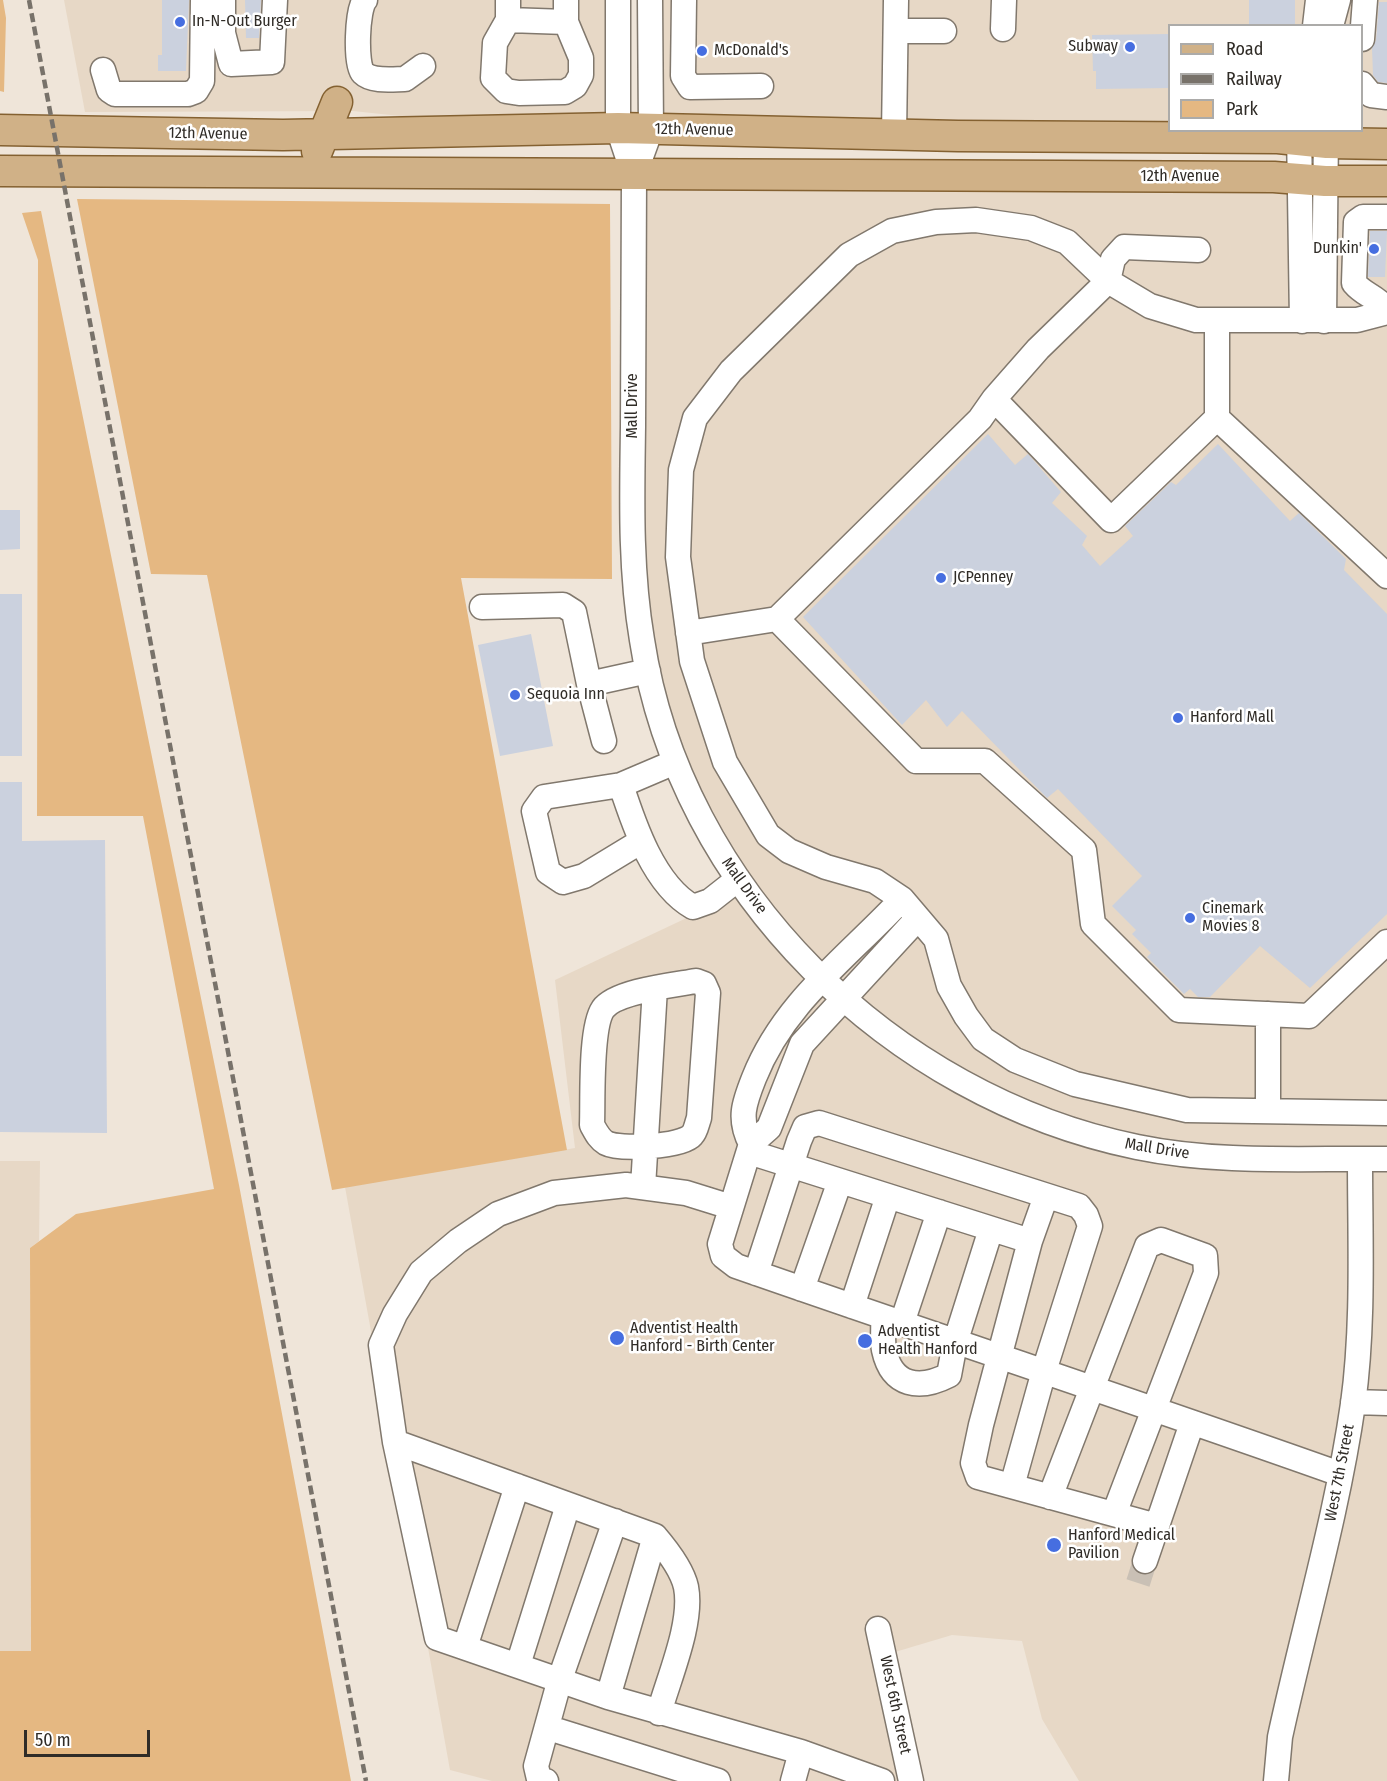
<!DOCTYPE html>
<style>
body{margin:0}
#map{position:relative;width:1387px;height:1781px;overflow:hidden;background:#efe5d9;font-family:"Fira Sans Condensed",sans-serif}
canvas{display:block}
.legend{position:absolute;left:1168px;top:24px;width:195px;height:108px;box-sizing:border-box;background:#fff;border:2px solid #acaba9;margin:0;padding:8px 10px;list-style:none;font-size:18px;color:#302c27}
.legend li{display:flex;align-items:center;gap:12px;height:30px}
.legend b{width:30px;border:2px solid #acaba9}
.scale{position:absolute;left:24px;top:1730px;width:126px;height:27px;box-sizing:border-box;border:3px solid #302c27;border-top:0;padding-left:8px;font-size:18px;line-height:21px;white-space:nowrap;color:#302c27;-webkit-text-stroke:4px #fff;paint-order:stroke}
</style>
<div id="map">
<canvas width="1387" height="1781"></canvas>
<ul class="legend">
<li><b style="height:8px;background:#d0b187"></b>Road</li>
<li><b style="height:8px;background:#78726a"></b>Railway</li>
<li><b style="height:16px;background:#e5b882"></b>Park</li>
</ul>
<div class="scale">50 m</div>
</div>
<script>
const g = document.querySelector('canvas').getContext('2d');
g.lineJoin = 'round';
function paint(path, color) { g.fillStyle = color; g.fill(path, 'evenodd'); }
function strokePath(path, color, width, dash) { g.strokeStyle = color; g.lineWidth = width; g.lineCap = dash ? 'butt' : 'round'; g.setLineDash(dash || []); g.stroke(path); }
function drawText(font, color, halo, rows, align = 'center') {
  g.font = font + ' "Fira Sans Condensed",sans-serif'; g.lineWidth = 5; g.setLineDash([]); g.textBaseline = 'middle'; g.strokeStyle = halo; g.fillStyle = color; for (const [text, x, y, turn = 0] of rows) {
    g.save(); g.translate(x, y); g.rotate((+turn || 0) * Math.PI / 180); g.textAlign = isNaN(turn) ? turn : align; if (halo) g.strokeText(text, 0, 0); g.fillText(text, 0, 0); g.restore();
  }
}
paint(new Path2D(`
 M64 0H618V128L456 122 353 111 85 112Z
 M652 0H1387V144L651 129ZM1170 26H1362V130H1170Z
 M634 176 1387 181V1781H1079L1042 1719 1022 1641 952 1635 885 1655 911 1781H492L450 1770 345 1187 575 1148 555 980 746 890 649 677Z
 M0 1161H40L39 1241 30 1248 31 1652 0 1651Z`), '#e7d8c6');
paint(new Path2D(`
 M0 0H3L6 18 4 92 0 91Z
 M77 199 610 204 612 579 461 578 567 1150 332 1190 207 575 151 574Z
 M41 211 239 1185 351 1781H0V1651H31L30 1248 76 1214 214 1189 143 816H37L38 260 22 213Z`), '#e5b882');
paint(new Path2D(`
 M162 0H189L186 71H158V55H162Z
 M245 0H261L259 38H246Z
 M1249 0H1295V26H1249Z
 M1379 2H1387V83L1378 82 1373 75 1372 48 1376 40Z
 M1170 34V88L1096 89V71H1093L1092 35Z
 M1370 231H1387L1385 277H1368Z
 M988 434 1015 465 1028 454 1061 492 1052 503 1087 536 1082 545 1100 566 1133 536 1125 526 1171 482 1176 485 1218 444 1290 521 1299 513 1346 559 1344 570 1387 614V914L1310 988 1260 946 1210 997H1198L1190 989 1184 994 1147 957 1151 953 1132 934 1136 930 1112 906 1142 876 1058 789 1047 798 962 711 947 727 926 700 902 725 803 617Z
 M0 510H20V549L0 550Z
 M0 594H22V756H0Z
 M531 634 553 746 500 756 478 645Z
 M0 782H22V841L105 840 107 1133 0 1132Z`), '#cbd1de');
strokePath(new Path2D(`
 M1138 1583 1145 1561`), '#c9c0b5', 24, [24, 12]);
const minor = new Path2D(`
 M223 0V33L231 64 272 62 275 0
 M365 0C357 8 355 65 363 73 372 82 394 79 405 79L423 66
 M508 0V20L566 22V0
 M618 0V128L634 176C633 259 633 343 633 427 632 498 630 569 642 640 680 890 892 1097 1137 1147 1219 1164 1304 1158 1387 1159
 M684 0 683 76 690 87 761 86
 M508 20 495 43 493 78 506 91 519 93 565 92 575 86 581 75V58L566 22
 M1315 26 1318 0
 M1331 26 1338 0
 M1003 29 1004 0
 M896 31H944
 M1362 39 1365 0
 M103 70 109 90 115 94H188L196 91 202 81 203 0
 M1362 84 1371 95 1387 97
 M1299 130 1302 321
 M894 135 896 0
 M634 176 651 129 650 0
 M1387 217H1363L1356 222 1354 283C1365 296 1375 295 1387 310
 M1198 250 1124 247 1113 259 1108 281 1038 349 994 399 1111 520 1217 418V322
 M1387 312 1357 320H1196L1150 306 1108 281 1067 242 1031 228 976 220 936 222 892 231 849 255 731 371 695 418 681 470 678 557 692 661 725 762 768 835 789 851 826 867 875 881 902 899 936 939 949 986 966 1016 983 1039 1015 1060 1075 1084 1187 1110 1387 1113
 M1324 321 1326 130
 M1217 418 1387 576
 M482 607 563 605 574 612 589 684
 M777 619 916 761H985L1084 850 1093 924 1179 1010 1309 1016 1387 942
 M688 633 777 619 980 419 994 399
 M604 741 589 684 648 671
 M675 762 621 785C634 825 654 885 693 907L710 901 738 879
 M621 785 544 797 534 811 548 872 563 882 584 876 640 842
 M918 918 802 1044 769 1128 751 1144 720 1244 723 1256 736 1266C937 1336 1140 1403 1340 1474
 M696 981 704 984 708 993 699 1118C697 1123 696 1131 692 1135 682 1147 619 1150 606 1143 599 1139 596 1132 592 1125 593 1100 590 1028 603 1009 616 991 674 985 696 981Z
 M1268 1014V1111
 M751 1144C738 1119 744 1103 754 1078 784 1002 847 958 902 899
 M749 1152 1030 1241 981 1425 973 1463 978 1477 1157 1526
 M643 1187 655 988
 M731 1207 686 1193 626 1185 554 1193 498 1214 458 1241 421 1272 395 1314 381 1345 395 1442 437 1638 608 1697 801 1752 882 1781
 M1030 1241 1046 1196
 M756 1273 799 1141 805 1127 819 1123 1079 1206 1086 1215 1090 1226 1044 1371 1012 1486
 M802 1289 840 1181
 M852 1306 888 1196
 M883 1317C884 1327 882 1340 884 1350 892 1387 920 1390 949 1375L955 1343 991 1229
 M902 1323 939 1212
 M1353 1402 1387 1403
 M395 1442 655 1536C667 1550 682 1569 686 1587 693 1623 669 1677 659 1713
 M1050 1497 1147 1246 1161 1240 1205 1256 1206 1273 1114 1514
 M1145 1561 1192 1423
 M878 1629 911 1781
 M465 1647 517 1486
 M518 1665 568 1505
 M608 1697 655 1536
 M549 1728 718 1781
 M546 1781 539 1779 536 1766 560 1679 615 1521
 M793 1781 801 1752
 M1276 1781 1280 1737C1304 1626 1337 1516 1353 1404 1364 1324 1360 1240 1360 1159`);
const major = new Path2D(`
 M0 130 283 135 618 128 958 136 1278 138 1327 143 1387 144
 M317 151 337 102
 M0 171 1274 177 1325 181H1387`);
strokePath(minor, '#81786d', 27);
strokePath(major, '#846131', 33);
strokePath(minor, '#fff', 24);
strokePath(major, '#d0b187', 30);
strokePath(new Path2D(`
 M29 0 366 1781`), '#78726a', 4.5, [9, 4.5]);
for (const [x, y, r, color] of [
 [180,22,6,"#466ee0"],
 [1130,47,6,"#466ee0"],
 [702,51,6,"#466ee0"],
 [1374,249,6,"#466ee0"],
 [941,578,6,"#466ee0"],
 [515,695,6,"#466ee0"],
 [1178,718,6,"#466ee0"],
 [1190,918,6,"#466ee0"],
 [617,1338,8,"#466ee0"],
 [865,1341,8,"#466ee0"],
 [1054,1545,8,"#466ee0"]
]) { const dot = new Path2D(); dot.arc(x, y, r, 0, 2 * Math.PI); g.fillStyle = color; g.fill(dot); strokePath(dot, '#fff', 2); }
drawText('16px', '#302c27', '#fff', [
 ["In-N-Out Burger",192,22],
 ["Subway",1118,47,"right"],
 ["McDonald's",714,51],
 ["Dunkin'",1362,249,"right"],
 ["JCPenney",953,578],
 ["Sequoia Inn",527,695],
 ["Hanford Mall",1190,718],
 ["Cinemark",1202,909],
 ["Movies 8",1202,927],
 ["Adventist Health",630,1329],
 ["Hanford - Birth Center",630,1347],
 ["Adventist",878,1332],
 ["Health Hanford",878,1350],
 ["Hanford Medical",1068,1536],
 ["Pavilion",1068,1554]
], 'left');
drawText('16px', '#302c27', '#fff', [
 ["12th Avenue",694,130,1],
 ["12th Avenue",208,134,1],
 ["12th Avenue",1180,177],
 ["Mall Drive",633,406,-90],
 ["Mall Drive",744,886,54],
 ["Mall Drive",1157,1149,9],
 ["West 7th Street",1340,1473,-79],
 ["West 6th Street",895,1705,78]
]);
</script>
